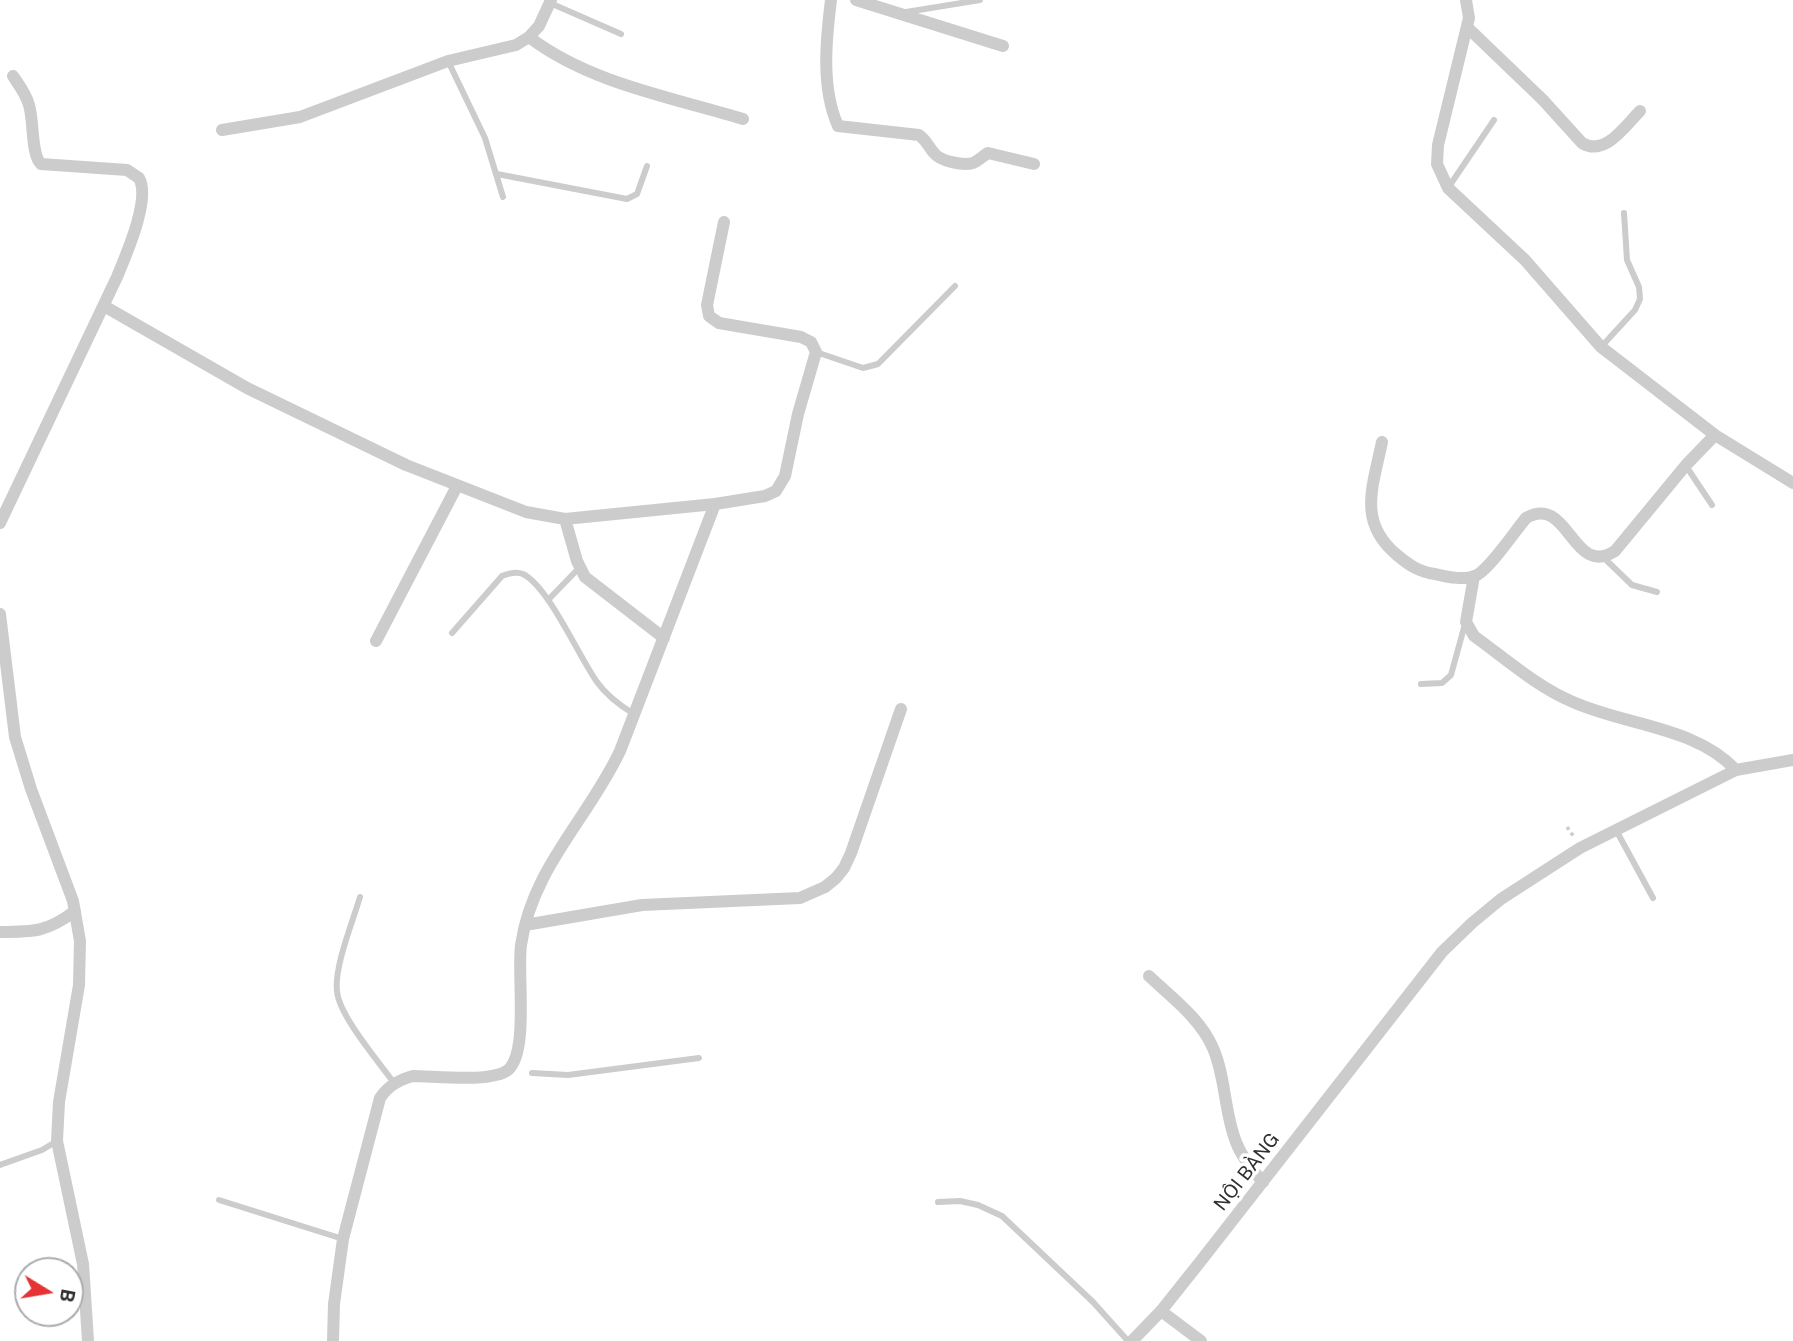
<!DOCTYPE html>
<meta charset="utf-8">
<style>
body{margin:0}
#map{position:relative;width:1793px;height:1341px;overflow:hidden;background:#fff;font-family:"Public Sans",sans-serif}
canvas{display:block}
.north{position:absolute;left:14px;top:1257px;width:70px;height:70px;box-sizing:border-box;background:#fff;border:2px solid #acacac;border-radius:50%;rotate:101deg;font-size:19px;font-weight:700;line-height:28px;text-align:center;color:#2f2f2f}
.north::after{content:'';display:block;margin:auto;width:24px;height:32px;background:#e53335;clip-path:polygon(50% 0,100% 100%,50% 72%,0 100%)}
</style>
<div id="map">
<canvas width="1793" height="1341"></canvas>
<div class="north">B</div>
</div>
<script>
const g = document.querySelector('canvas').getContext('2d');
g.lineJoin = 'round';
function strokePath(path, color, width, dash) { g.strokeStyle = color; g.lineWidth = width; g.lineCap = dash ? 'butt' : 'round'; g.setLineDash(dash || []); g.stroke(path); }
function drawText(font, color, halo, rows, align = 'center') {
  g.font = font + ' "Public Sans",sans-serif'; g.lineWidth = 7; g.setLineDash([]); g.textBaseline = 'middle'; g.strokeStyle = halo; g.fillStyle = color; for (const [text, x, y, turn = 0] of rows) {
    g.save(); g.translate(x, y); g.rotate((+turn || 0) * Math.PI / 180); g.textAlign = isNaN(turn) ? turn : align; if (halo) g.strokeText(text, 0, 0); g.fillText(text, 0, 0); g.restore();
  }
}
strokePath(new Path2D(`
 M1567 827 1574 837`), '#ccc', 3.5, [3.5, 3.5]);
strokePath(new Path2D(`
 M550 3 621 34
 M906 12 980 0
 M448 61 485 138 503 197
 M497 174 627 199 637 194 647 166
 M1448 188 1494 120
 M1601 347 1635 310 1640 299 1639 287 1627 260 1624 213
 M816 352 863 368 878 364 955 286
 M1686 466 1712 505
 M1603 557 1632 585 1657 592
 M548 600 579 568
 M452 633 502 576C509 573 516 571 523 574 549 587 579 657 597 682 607 696 619 705 634 714
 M1421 684 1442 683 1451 675 1465 624
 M1616 830 1653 898
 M360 897C353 921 334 967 337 991 339 1016 379 1062 394 1083
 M532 1073 568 1075 699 1058
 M0 1165 42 1150 57 1141
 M219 1200 343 1239
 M938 1202 960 1201 978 1205 1002 1216 1093 1302 1128 1341`), '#ccc', 6);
strokePath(new Path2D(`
 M831 0C826 40 821 88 838 126L919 135C927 141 928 146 934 153 940 161 963 166 973 163 978 161 983 156 988 153L1034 164
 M856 0 1003 46
 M1466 0 1469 18 1438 145 1437 164 1448 188 1525 260 1601 347 1715 435 1793 483
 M1467 27 1543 100 1582 143C1605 157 1625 126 1640 111
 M529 37C589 83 671 97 743 119
 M222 130 300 117 448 61 516 45 529 37 539 26 551 0
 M104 306 247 388 406 465 526 512 565 519 715 504 765 496 776 491 785 476 798 414 816 352 811 342 801 337 719 323 709 316 707 305 724 222
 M1382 442C1373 486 1357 522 1397 555 1409 565 1419 572 1435 574 1448 577 1465 581 1477 575 1491 567 1515 531 1526 518 1569 493 1572 579 1615 551L1686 465 1715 435
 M565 519 577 561 585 577 664 638
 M0 523 117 277C126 255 151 199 139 178L127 170 41 164C31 155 34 121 29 105 26 94 19 85 13 76
 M1474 576 1466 622 1474 636C1506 659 1537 687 1573 702 1627 726 1694 726 1736 770
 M0 614 15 737 31 789 73 901 80 941 79 985 59 1102 57 1141 83 1264 88 1341
 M376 641 457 486
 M525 925 642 905 800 898 825 887 836 878 844 868 851 853 901 709
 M0 932C34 932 47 932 75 911
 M1149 976C1172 998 1200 1018 1213 1048 1226 1078 1224 1112 1236 1142 1242 1158 1252 1170 1263 1182
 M1161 1311 1201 1341
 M333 1341 334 1304 343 1239 380 1098C388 1086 398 1080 413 1076 435 1076 491 1083 508 1070 529 1052 517 974 521 945 532 868 588 819 620 751L715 504
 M1132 1341 1161 1311 1200 1262 1442 952 1472 923 1501 899 1580 848 1736 770 1793 760`), '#ccc', 12);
drawText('19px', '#2f2f2f', '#fff', [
 ["NỘI BÀNG",1247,1172,-52]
]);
</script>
